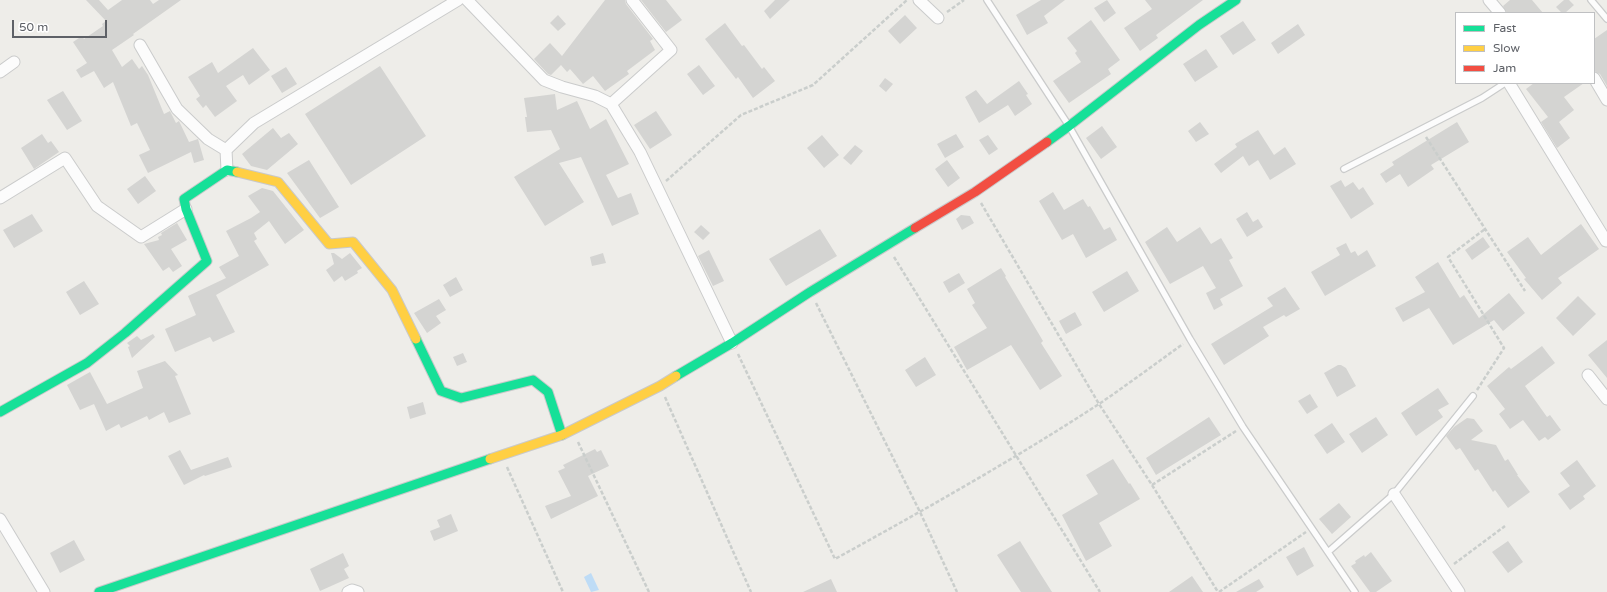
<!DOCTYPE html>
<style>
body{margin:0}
#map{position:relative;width:1607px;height:592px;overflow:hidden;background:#eeede9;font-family:"Varela Round",sans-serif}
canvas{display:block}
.legend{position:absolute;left:1455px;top:12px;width:140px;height:72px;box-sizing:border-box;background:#fff;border:1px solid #bfc0c2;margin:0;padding:5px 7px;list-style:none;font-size:12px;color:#5e6167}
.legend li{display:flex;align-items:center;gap:8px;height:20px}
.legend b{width:20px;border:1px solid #bfc0c2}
.scale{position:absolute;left:12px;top:20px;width:95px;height:18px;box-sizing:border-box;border:2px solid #5e6167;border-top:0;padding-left:5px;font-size:12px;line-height:14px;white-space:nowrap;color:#5e6167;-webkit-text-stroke:3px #fff;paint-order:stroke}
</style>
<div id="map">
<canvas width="1607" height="592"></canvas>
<ul class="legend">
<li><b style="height:5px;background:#16e098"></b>Fast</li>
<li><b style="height:5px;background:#ffcf43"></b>Slow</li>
<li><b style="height:5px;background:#f24e42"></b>Jam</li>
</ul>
<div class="scale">50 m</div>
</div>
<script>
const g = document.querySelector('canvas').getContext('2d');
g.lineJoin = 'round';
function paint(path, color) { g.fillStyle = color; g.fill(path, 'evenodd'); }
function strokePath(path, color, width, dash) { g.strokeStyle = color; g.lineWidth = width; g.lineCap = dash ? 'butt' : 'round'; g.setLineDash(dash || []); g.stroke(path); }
paint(new Path2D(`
 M591 573 599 590 591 592 584 577Z`), '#bedcf6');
paint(new Path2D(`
 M86 0H99L108 10 122 0H150L153 4 159 0H181L133 34 134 35 112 50 122 67 132 59 139 69 142 66 148 75 164 114 170 111 176 123 179 121 189 142 198 139 204 160 194 163 191 152 148 173 139 155 150 150 137 123 131 126 113 82 104 88 94 71 81 78 76 70 87 63 73 42 82 36 84 39 103 26 102 24 106 21Z
 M605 0H625L626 4 653 39 650 41 655 50 627 71 629 74 605 91 593 76 583 84 570 69 567 72 561 65 551 75 548 74 534 59 550 43 562 56Z
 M641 0H666L682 20 666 32Z
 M775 0H790L770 19 764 11Z
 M1041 0H1065L1044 16 1048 23 1027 35 1016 15Z
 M1107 0 1116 13 1104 22 1094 8Z
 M1145 0H1203L1156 35 1158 38 1140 51 1124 28 1152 9Z
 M1510 0H1532L1543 13H1507L1503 6Z
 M1564 0H1569L1574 5 1565 13H1562L1556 7Z
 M558 15 566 24 558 31 550 23Z
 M905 15 917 28 900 44 888 31Z
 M1091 20 1120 60 1108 69 1111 74 1069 103 1053 81 1081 62 1075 53 1077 51 1067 38Z
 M1243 21 1256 40 1233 55 1220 36Z
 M725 23 742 46 744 45 762 69 764 67 775 81 753 98 738 77 736 79 705 39Z
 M1298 24 1305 35 1278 54 1271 43Z
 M1607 30V86L1600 74 1594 71V39Z
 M253 48 270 70 249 85 243 75 226 86 237 101 215 117 206 105 203 108 196 99 200 96 188 77 212 62 218 73Z
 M1206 49 1218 67 1195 82 1183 64Z
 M699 65 715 86 703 95 687 74Z
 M380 66 426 136 351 185 305 114Z
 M286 67 297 84 282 93 271 76Z
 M885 78 893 84 886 92 879 86Z
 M1019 81 1028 94 1026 95 1032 104 1015 116 1008 105 979 123 965 97 976 90 987 104Z
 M1534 83H1584L1564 97 1574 110 1559 122 1570 138 1557 148 1541 122 1548 117 1526 89Z
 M63 91 82 121 67 130 47 100Z
 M555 94 557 110 577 101 590 129 606 119 629 164 606 175 618 198 631 193 639 214 612 226 581 157 559 163 584 202 545 226 514 177 560 149 551 130 527 132 525 117H527L524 98Z
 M656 111 672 135 650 149 634 125Z
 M1200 122 1209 134 1196 142 1188 131Z
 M1457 122 1469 142 1431 165 1434 169 1408 187 1400 174 1386 183 1380 174 1394 165 1392 162Z
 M1102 126 1117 147 1101 159 1086 138Z
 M273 128 281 138 289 133 298 144 267 170 251 166 242 154Z
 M1258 130 1274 155 1285 147 1296 164 1270 180 1258 160 1249 166 1243 156 1221 173 1214 164 1237 147 1235 144Z
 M42 134 48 143 51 141 59 152 34 169 21 148Z
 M956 134 964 147 945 158 937 144Z
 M822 135 839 155 824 168 807 148Z
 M988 135 998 149 989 155 979 140Z
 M855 145 863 151 851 165 843 158Z
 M309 160 339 207 320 218 287 173Z
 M947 160 960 178 948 187 935 169Z
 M145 176 156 191 138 204 127 189Z
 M1341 180 1345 187 1353 182 1359 190 1363 187 1374 204 1351 219 1330 186Z
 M262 188 273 191 304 230 285 244 269 221 254 233 257 239 254 241 269 265 216 295 235 332 213 342 210 337 175 352 165 329 196 315 188 296 226 278 219 267 239 256 226 231 251 218 260 212 248 196Z
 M1053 192 1064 210 1083 199 1088 207 1090 206 1104 230 1110 227 1117 240 1086 258 1073 234 1062 240 1039 201Z
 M1247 212 1253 222 1258 219 1263 227 1247 237 1236 219Z
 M32 214 43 231 14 248 3 230Z
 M961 215 970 216 974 223 962 230 956 219Z
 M177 223 187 240 171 249 182 266 173 272 169 267 163 271 144 244 159 240 158 237 162 235 161 233Z
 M1581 224 1599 249 1558 278 1562 283 1542 300 1524 279 1526 278 1507 252 1528 237 1541 255Z
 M701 225 710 233 703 240 694 232Z
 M1167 227 1177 242 1200 227 1211 244 1221 238 1233 258 1229 260 1243 286 1220 299 1223 305 1214 310 1206 293 1216 288 1203 266 1170 284 1145 242Z
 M820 229 837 256 786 286 769 259Z
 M1483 237 1490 247 1472 260 1465 250Z
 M1346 243 1351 253 1355 251 1358 256 1367 250 1376 266 1325 296 1311 272 1340 255 1336 248Z
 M709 250 724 281 713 286 698 256Z
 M331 253H334L342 259 350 253 362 268 357 271 358 273 345 281 342 276 334 282 326 270 334 264Z
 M603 253 606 263 592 266 590 257Z
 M1438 262 1460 298 1464 295 1479 318 1509 293 1525 313 1503 331 1494 320 1453 345 1429 308 1403 322 1395 308 1425 292 1415 277Z
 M1001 268 1006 276 1005 277 1043 341 1041 343 1062 376 1040 390 1011 345 967 370 954 347 987 328 972 305 975 303 967 289Z
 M1127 271 1139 291 1104 312 1092 292Z
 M959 273 965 283 949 293 943 282Z
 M456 277 463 290 450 297 443 285Z
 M84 281 99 304 80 315 66 292Z
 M1285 287 1300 309 1286 317 1284 315 1263 327 1269 336 1224 365 1211 344 1273 306 1267 298Z
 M1578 296 1596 314 1573 336 1556 318Z
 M439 299 446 310 436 316 441 323 427 333 414 313Z
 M1075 312 1082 325 1066 334 1059 321Z
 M153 334 155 337 132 358 128 347 130 346 127 343 137 336 141 340Z
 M1607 340V378L1588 355Z
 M1542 346 1555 363 1525 386 1547 417 1550 415 1561 430 1548 440 1545 437 1539 441 1523 420 1510 429 1499 414 1505 409 1487 386 1509 367 1511 369Z
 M463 353 467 362 457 366 453 357Z
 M925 357 936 375 916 387 905 370Z
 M165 361 178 375 175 376 191 414 169 423 164 412 149 420 147 416 121 428 119 424 106 431 94 404 80 410 67 385 90 372 107 404 143 388 137 371Z
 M1338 365H1341L1346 368 1356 386 1337 397 1324 373Z
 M1438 388 1449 404 1438 410 1443 417 1416 436 1401 413Z
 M1310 394 1318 407 1307 414 1298 401Z
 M423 402 426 414 410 419 407 407Z
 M1209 417 1221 435 1156 475 1146 458Z
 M1376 417 1388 435 1362 453 1349 434Z
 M1467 418 1474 419 1483 431 1471 440 1496 445 1505 461 1508 459 1518 475H1517L1530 492 1508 508 1495 490 1493 492 1478 469 1475 471 1460 448 1456 450 1446 436 1454 427Z
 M1332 423 1345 442 1327 454 1314 435Z
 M595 449 597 452 601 450 609 466 588 476 598 496 551 519 545 506 571 496 558 471 565 468 563 465Z
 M180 450 191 470 228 457 232 467 205 476 204 475 184 485 168 456Z
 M1113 459 1129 484 1130 483 1140 499 1099 523 1112 546 1086 561 1062 515 1098 494 1086 475Z
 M1577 460 1596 486 1583 496 1585 499 1570 510 1558 494 1570 486 1560 473Z
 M1339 503 1351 517 1332 534 1319 519Z
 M451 514 458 531 434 541 430 531 440 527 437 520Z
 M74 540 85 560 60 573 50 553Z
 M1020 541 1038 570 1052 592H1021L997 555Z
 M1508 541 1523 562 1508 573 1492 552Z
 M1304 547 1314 566 1297 576 1286 557Z
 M1371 552 1392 581 1376 592H1370L1351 566 1356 563 1355 561 1364 555 1365 557Z
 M343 553 349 566 344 569 349 578 320 591 310 569Z
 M1192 576 1203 592H1169Z
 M831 579 837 592H803Z
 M1259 579 1264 587 1256 592H1236Z`), '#d4d4d2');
const lane = new Path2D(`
 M987 0 1069 126 1190 339 1243 427 1355 592
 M1591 0 1607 19
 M1344 169 1482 98 1505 83
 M1328 552 1394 494 1473 396`);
const street = new Path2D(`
 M467 0 544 80 562 87 595 96 611 104 640 152 732 343
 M919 0 938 18
 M1489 0 1500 13
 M140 45 177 109 208 139 226 150 227 170
 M0 72 14 62
 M1594 78 1607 100
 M1509 83 1606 241
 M611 104 671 50 632 0
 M226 150 254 123 458 0
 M0 198 65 158 97 206 141 237 186 209
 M1588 375 1607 399
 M1394 494 1459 592
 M0 519 44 592
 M348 592 352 590 358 592`);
const fast = new Path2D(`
 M1047 142 1069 126 1199 25 1236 0
 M416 339 441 391 461 398 533 380 548 392 562 435
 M676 376 732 343 810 292 915 228
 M0 412 87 363 125 333 207 261 186 209 184 199 227 170 237 172
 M99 592 490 459`);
const slow = new Path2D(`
 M237 172 278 182 329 244 353 242 392 290 416 339
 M490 459 562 435 660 386 676 376`);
const jam = new Path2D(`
 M915 228 975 192 1047 142`);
strokePath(lane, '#cacbcb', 8);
strokePath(street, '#cacbcb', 13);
strokePath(fast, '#c9c9ca', 11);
strokePath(slow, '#c9c9ca', 11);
strokePath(jam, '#c9c9ca', 11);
strokePath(new Path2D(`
 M947 12 964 0
 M1426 137 1525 291
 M666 181 741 115 813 85 907 0
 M981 203 1099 404 1152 485 1218 592
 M894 257 1100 592
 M816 303 920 512 957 592
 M738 354 835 559C924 510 1013 460 1099 404 1127 385 1155 364 1183 344
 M1477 390 1504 348 1448 257 1485 229
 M665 397 751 592
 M578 442 649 592
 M507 467 563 592
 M1152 485 1236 431
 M1454 564 1505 526
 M1219 592 1306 532`), '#cacecc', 2.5, [4, 2]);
strokePath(lane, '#fcfcfc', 5.5);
strokePath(street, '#fcfcfc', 11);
strokePath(fast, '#16e098', 9);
strokePath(slow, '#ffcf43', 9);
strokePath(jam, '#f24e42', 9);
</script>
